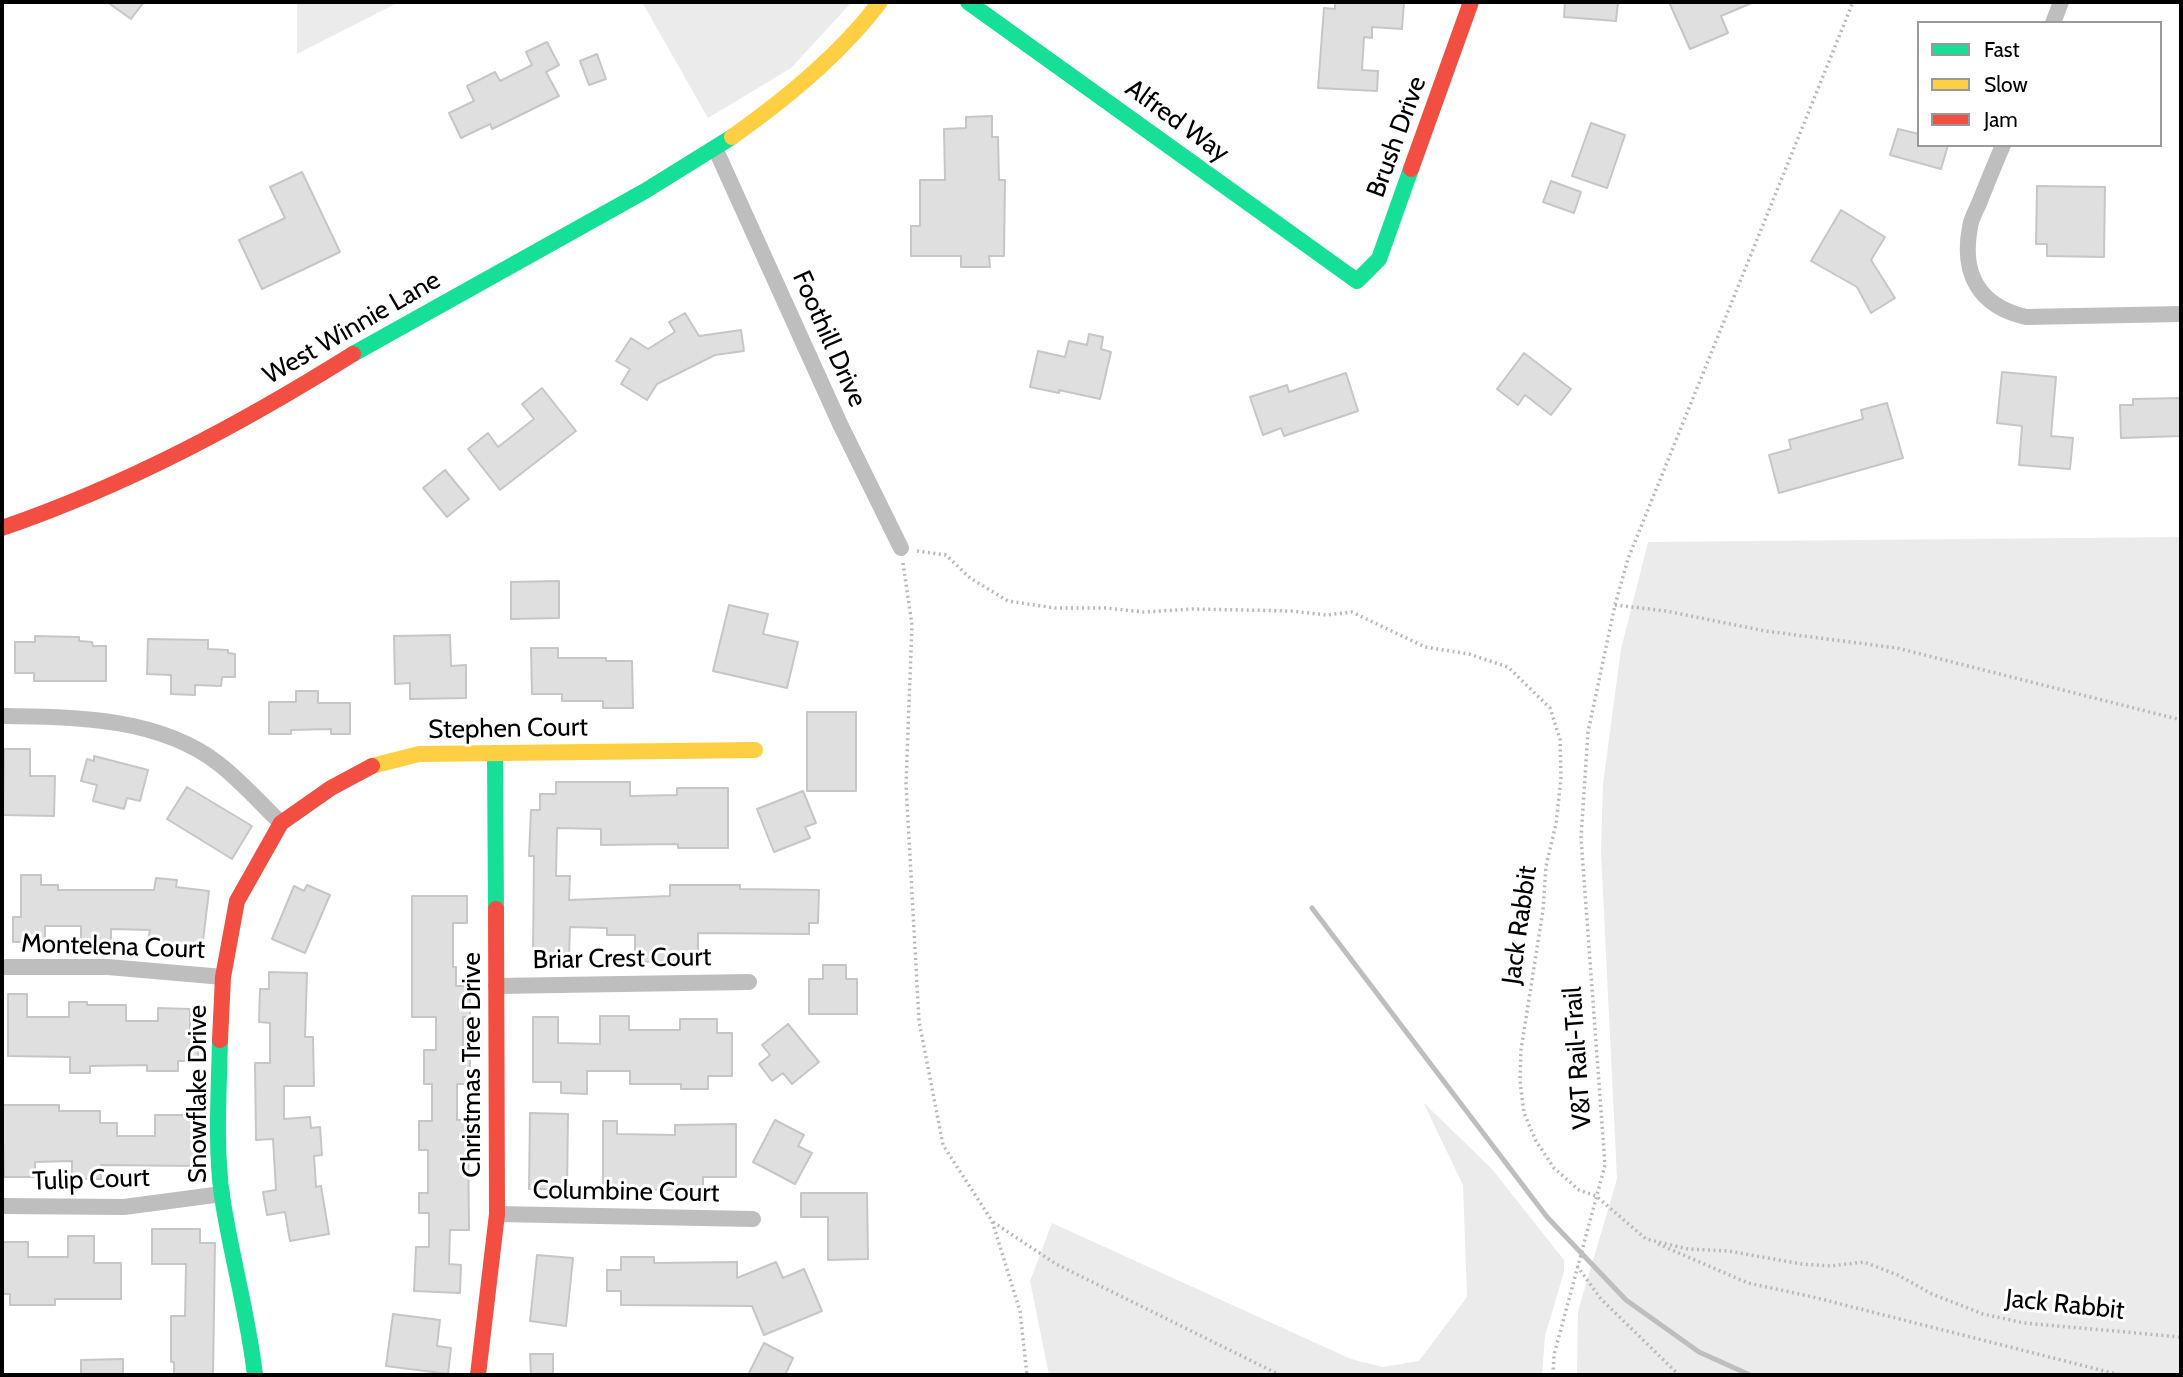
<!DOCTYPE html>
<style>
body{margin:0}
#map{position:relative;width:2183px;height:1377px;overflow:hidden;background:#fff;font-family:Cabin,sans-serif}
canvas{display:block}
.frame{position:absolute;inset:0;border:4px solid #000;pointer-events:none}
.legend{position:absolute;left:1917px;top:21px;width:245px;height:126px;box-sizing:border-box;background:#fff;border:2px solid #999;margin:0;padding:9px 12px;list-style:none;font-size:21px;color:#000}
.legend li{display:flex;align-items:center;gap:14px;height:35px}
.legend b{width:35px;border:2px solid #999}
</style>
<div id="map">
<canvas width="2183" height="1377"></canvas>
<div class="frame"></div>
<ul class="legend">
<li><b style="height:9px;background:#16e098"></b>Fast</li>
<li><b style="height:9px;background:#ffcf43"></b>Slow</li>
<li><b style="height:9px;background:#f24e42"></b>Jam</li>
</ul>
</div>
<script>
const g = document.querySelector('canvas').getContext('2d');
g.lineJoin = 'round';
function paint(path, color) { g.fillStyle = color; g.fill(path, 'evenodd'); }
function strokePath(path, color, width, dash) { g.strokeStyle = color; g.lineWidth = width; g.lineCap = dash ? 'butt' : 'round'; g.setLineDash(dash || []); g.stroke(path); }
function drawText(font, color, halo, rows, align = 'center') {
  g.font = font + ' Cabin,sans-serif'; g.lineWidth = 6; g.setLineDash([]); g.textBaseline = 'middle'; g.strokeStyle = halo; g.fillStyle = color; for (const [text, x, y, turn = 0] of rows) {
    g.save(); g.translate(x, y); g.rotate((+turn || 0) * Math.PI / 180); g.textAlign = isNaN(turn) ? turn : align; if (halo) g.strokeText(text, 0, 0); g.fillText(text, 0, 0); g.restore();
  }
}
paint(new Path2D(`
 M297 2H399L297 54Z
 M642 2H852L791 68 708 118Z
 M2181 537V1375H1577L1578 1311 1617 1179 1601 852 1603 784 1621 649 1648 542Z
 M1423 1102 1492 1169 1564 1260V1272L1545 1336 1542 1375H1049L1030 1281 1052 1223 1351 1359 1383 1367 1419 1361 1467 1297 1463 1185Z`), '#ebebeb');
strokePath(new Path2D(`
 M1312 908 1547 1217 1626 1300 1699 1352 1750 1375`), '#bebebe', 5);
const building = new Path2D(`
 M107 2H144L131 19Z
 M1335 2H1404L1402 29 1372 27V38L1364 37 1362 70 1378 71 1377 91 1318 88 1324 8 1335 9Z
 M1565 2H1618L1616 21 1564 17Z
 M1669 2H1754L1721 16 1728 33 1690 49Z
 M547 42 559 65 546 72 559 96 492 129 490 124 461 138 449 113 474 101 467 86 495 72 500 81 532 65 526 52Z
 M597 54 606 79 589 85 580 61Z
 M992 116V137H998L999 180H1005L1004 256H989L990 267H961V256H911V226H920V180H945L944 129 966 128V117Z
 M1591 123 1625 135 1607 188 1572 176Z
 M1898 129 1919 134V145H1948L1941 169 1890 155Z
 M302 172 340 252 262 289 239 240 285 218 270 187Z
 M1551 181 1581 192 1574 213 1543 202Z
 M2037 186 2105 187 2104 257 2047 256V244H2036Z
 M1841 210 1885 237 1871 260 1895 298 1871 313 1857 287 1811 261Z
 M685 313 699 336 741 330 744 351 715 355 657 384 647 400 621 384 630 369 616 361 631 338 648 349 675 332 669 322Z
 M1089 334 1103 337 1101 349 1111 352 1100 399 1059 390V393L1030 387 1038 351 1065 357 1069 341 1087 345Z
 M1524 353 1571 389 1551 415 1525 395 1518 405 1497 389Z
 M2002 372 2056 377 2051 436 2073 438 2070 469 2019 465 2022 426 1997 423Z
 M1346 373 1358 411 1284 436 1281 428 1263 435 1250 397 1287 385 1289 392Z
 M542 388 576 431 500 490 468 449 488 433 498 447 534 419 522 404Z
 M2181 398V436L2121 438 2120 405H2133V399Z
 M1887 403 1903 458 1779 493 1769 455 1791 449 1789 440 1863 419 1861 410Z
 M445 470 469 499 447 517 423 488Z
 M559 581V618L511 619V582Z
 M729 605 768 614 763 634 798 642 787 688 713 671Z
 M450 635 451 666 466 665V698L410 699V683L395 684 394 636Z
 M35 636 79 637V641L92 642 93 646H106V681H34V673H15V642H35Z
 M148 639 208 640V649L228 650V653L235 654V677H222L221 686 195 685V695L171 694V675L147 674Z
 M531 648H558V658H606V661H632L633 708H603V701H562V694H532Z
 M296 691H318V703H350V734H331V729L291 730V734H269V702H296Z
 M807 712H856V791H807Z
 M4 749H30V776H55L54 816 3 815Z
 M94 756 148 770 140 801 127 798 124 809 93 801 97 785 81 781 87 759 94 761Z
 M556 782H630V796L677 795V788H728V848H678V844L601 845V829L557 828 556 876H570L569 900 670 896V885H740V889L819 890 818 923H809V934L698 933V961L635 962V935H607V928L570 927 569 956 533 955 534 856H529L531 810H540V794H556Z
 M187 787 252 826 232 859 167 819Z
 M803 791 816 823 805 827 810 838 774 852 757 809Z
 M21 875H41V885H58V890H154L156 878 177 880 176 887 209 891 202 949 148 941 150 930 111 929V940H81V926H45V942H13V917H21Z
 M307 885 330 895 305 953 272 939 294 886 304 891Z
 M412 896H467V923H453V967H456V986H470V1017H463V1048H470V1084H457V1120H468L469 1230H450L449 1264 461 1265 460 1293 414 1291 416 1247H429V1213H419V1193H428V1150H419V1121H432V1084H424V1050H436V1017H412Z
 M823 965H846V979H857V1014H809V979H823Z
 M269 972 307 973 305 1037H313L314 1086H284V1119L310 1117 311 1128 320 1127 322 1155 314 1156 316 1187 321 1186 329 1234 290 1241 285 1212 267 1215 263 1192 276 1190 273 1139 256 1140 255 1063H270V1023L259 1022 260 989H269Z
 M8 994H27V1017H69V1002H87V1005H126V1021H158V1008L190 1009V1031H199L198 1061H178V1071H147V1065L90 1066V1073H70V1057L8 1056Z
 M600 1016H629V1030H680V1019H717V1033H732V1076H708V1089H681V1084H630V1071H587V1094L561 1093V1082H533V1017H558V1043L600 1044Z
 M788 1024 819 1062 792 1084 783 1073 772 1081 759 1064 770 1055 762 1045Z
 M2 1105H59V1111H100V1123H117V1136H155V1115H195V1166L101 1165V1179H72V1161L35 1162V1177H4Z
 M530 1113 568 1114 567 1189H529Z
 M775 1120 804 1135 798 1146 812 1153 795 1184 753 1162Z
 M603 1121H617V1134L675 1135V1125L736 1124V1177H703V1192H675V1190L603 1189Z
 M801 1193H867L868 1259 828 1260V1217H801Z
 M152 1229H200V1243H215L213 1375H174V1362H171V1316H185L186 1264H152Z
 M68 1236H94V1263H121V1299H55V1305H10V1294H2V1242H28V1257H68Z
 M537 1255 573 1258 566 1326 530 1321Z
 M621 1257H654V1263L737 1262V1278L776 1262 783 1278 804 1269 822 1311 764 1335 752 1306 621 1305V1291H607V1270H621Z
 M393 1314 440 1320 437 1346 451 1348 448 1374 386 1366Z
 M764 1343 793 1358 785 1375H748Z
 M530 1354H553V1375H531Z
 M123 1359V1375H81V1360Z`);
paint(building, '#dfdfdf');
strokePath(building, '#c6c6c6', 2);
strokePath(new Path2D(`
 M917 551 946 555 970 578 1008 601 1055 608H1106L1143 612 1193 609 1291 611 1326 615 1352 612 1425 647 1469 654 1508 667 1550 708 1560 739 1561 778 1556 824 1546 866 1543 910 1521 1050 1520 1081 1524 1113 1536 1141 1554 1168 1579 1190 1596 1196 1646 1239 1688 1249 1728 1251 1802 1264 1830 1266 1864 1262 1898 1275 1932 1294 1983 1314 2024 1323 2181 1337
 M903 563 912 625 906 784 919 1021 943 1145 992 1221 1020 1311 1027 1375
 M1615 605 1666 611 1765 631 1897 648 2181 720
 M993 1222 1056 1264 1280 1375
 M1658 1244 1748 1283 1813 1297 2120 1375
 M1577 1266 1601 1299 1679 1375
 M1553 1375 1554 1355 1605 1165 1581 838 1588 732 1615 605 1628 559 1853 2`), '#b9b9b9', 3.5, [2, 3.5]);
strokePath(new Path2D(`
 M2053 23 2061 2
 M2003 145C1995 164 1987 183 1980 201 1977 209 1971 218 1970 227 1961 274 1979 306 2026 317L2181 314
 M715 148 840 424 901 548
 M2 716C74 717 159 717 219 764 241 781 261 804 281 823
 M2 967H108L223 977
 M496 986 749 982
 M2 1206 124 1207 222 1194
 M497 1214 753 1219`), '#bebebe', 16);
strokePath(new Path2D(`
 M968 2 1357 281 1379 259 1411 169
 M353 354 645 191 732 137
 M495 753 496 909
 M220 1040C219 1089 215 1148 222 1196 231 1256 248 1314 255 1375`), '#16e098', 16);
strokePath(new Path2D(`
 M732 137C786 99 840 55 880 2
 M372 766 419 754 755 750`), '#ffcf43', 16);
strokePath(new Path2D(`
 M1411 169 1471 2
 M2 528C127 485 241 424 353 354
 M220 1040 223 977 237 901 281 823 331 788 372 766
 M478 1375 497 1214 496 909`), '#f24e42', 16);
drawText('26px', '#000', '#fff', [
 ["Alfred Way",1177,121,36],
 ["Brush Drive",1397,137,-70],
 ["West Winnie Lane",352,328,-30],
 ["Foothill Drive",829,339,66],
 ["Stephen Court",508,729,-1],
 ["Jack Rabbit",1520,925,-82],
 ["Montelena Court",113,947,2],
 ["Briar Crest Court",622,959,-1],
 ["V&T Rail-Trail",1578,1058,-94],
 ["Christmas Tree Drive",472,1065,-90],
 ["Snowflake Drive",198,1094,-90],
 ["Tulip Court",91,1180,-2],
 ["Columbine Court",626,1192,1],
 ["Jack Rabbit",2065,1305,6]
]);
</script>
